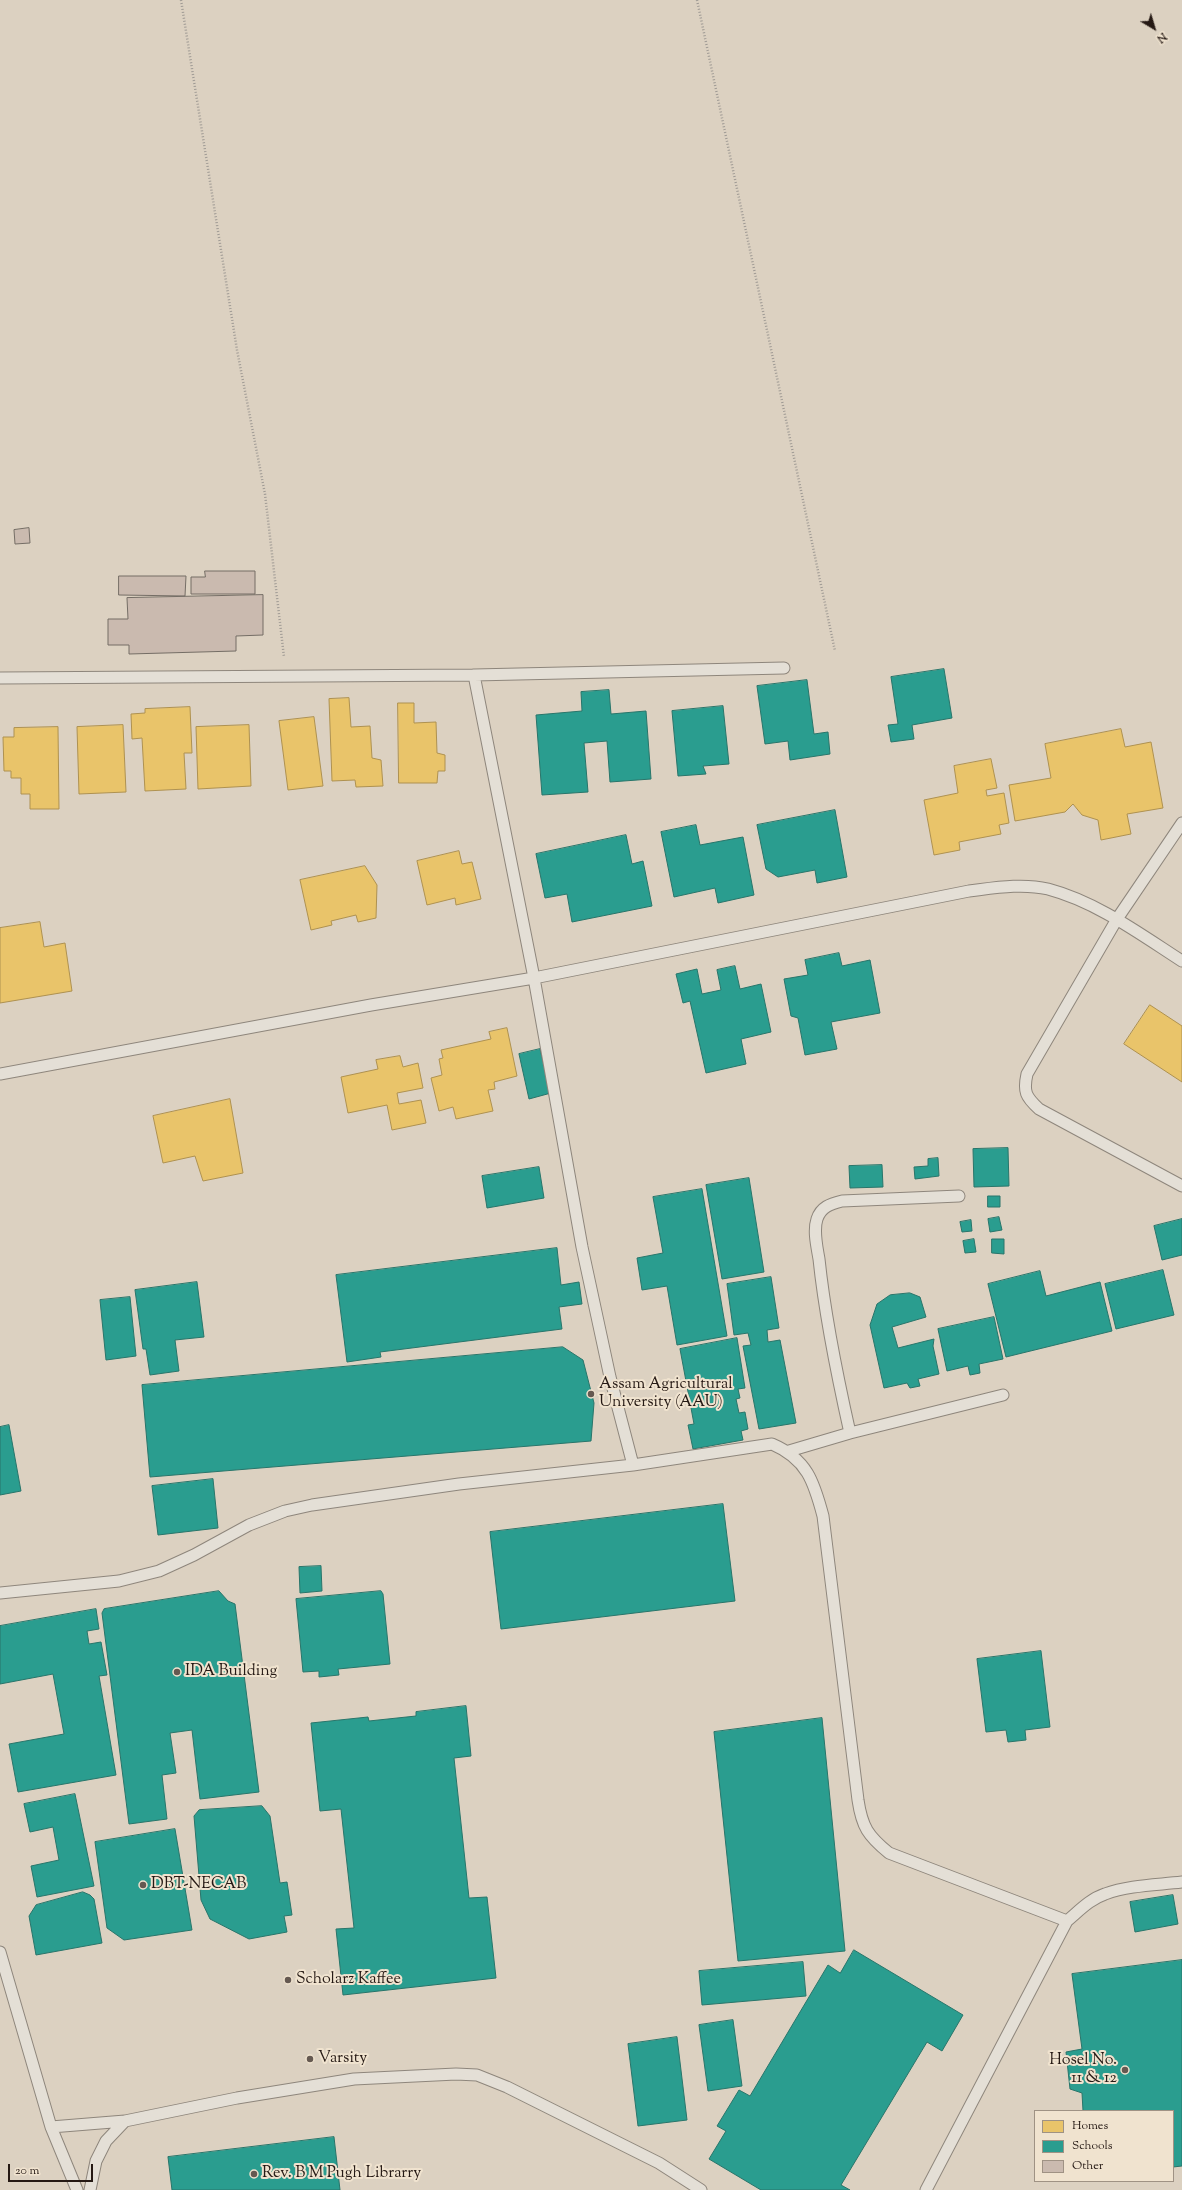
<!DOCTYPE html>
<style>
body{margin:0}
#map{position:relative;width:1182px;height:2190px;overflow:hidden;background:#dcd1c1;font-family:"Sorts Mill Goudy",serif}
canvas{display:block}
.legend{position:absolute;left:1034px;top:2110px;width:140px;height:72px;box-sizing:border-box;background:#f0e3cf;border:1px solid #9f9284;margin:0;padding:5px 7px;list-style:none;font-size:12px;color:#251914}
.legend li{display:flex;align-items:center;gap:8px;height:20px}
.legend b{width:20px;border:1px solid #9f9284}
.north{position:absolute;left:1134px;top:8px;width:40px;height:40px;-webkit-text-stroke:3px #f0e3cf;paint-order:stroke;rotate:142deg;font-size:11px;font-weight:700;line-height:16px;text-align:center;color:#251914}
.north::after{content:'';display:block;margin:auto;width:14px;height:18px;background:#251914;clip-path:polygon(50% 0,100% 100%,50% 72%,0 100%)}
.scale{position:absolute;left:8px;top:2164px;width:85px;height:18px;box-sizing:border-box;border:2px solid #251914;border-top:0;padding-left:5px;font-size:12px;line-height:14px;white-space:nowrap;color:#251914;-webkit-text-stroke:3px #f0e3cf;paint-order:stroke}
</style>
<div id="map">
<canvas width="1182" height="2190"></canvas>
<ul class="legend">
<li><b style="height:11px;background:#e9c46a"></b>Homes</li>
<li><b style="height:11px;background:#2a9d8f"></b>Schools</li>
<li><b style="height:11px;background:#cabaaf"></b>Other</li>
</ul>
<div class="north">N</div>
<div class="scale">20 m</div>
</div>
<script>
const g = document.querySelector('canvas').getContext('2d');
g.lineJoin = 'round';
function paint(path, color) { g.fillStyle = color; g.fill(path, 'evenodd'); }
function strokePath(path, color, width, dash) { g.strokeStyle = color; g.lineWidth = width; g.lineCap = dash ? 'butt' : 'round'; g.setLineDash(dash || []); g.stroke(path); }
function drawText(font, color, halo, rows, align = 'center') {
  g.font = font + ' "Sorts Mill Goudy",serif'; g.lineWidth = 4; g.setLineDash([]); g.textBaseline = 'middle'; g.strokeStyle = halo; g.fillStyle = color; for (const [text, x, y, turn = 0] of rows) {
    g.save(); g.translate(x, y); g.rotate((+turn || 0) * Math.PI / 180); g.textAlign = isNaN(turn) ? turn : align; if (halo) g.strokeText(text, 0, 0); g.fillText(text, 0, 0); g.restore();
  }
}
const homes = new Path2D(`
 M349 698 351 727 370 726 372 758 381 760 383 786 356 787 355 780 332 781 329 699Z
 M398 703H414V723L436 722 437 753 445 755V771H438L437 783H399Z
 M190 707 192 753H184L186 789 145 791 142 738 132 739 131 714 145 713V709Z
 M314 717 323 786 288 790 279 721Z
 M123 725 126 792 79 794 77 727Z
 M249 725 251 786 198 789 196 727Z
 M58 727 59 809H30V794H21V778H11V771H4L3 737H14V728Z
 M1121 729 1125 747 1151 742 1163 808 1127 814 1131 834 1101 840 1098 820 1082 815 1073 804 1065 812 1015 821 1009 785 1051 778 1045 744Z
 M991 759 997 788 986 790 987 796 1004 793 1009 823 999 825 1001 834 959 842 960 850 934 855 924 800 958 793 954 766Z
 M459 851 462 864 472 862 481 899 456 905 455 898 427 905 417 861Z
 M365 866 377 885 376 918 358 922 356 915 331 921 332 925 311 930 300 880Z
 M40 922 44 947 65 943 72 991 0 1003V928Z
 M1150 1005 1182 1026V1082L1124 1044Z
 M507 1028 517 1076 494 1082 495 1089 488 1090 493 1111 456 1119 453 1107 439 1111 431 1078 442 1075 439 1059 443 1058 441 1050 491 1039 489 1032Z
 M400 1056 403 1067 418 1063 423 1088 397 1093 399 1104 421 1100 426 1123 392 1130 387 1105 348 1113 341 1077 378 1069 376 1060Z
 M230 1099 243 1173 203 1181 195 1156 163 1163 153 1116Z`);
paint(homes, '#e9c46a');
strokePath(homes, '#ae9150', 1);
const schools = new Path2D(`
 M944 669 952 718 912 725 914 739 891 742 888 725 898 724 891 677Z
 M807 680 814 734 828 732 830 754 790 760 788 741 765 744 757 686Z
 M609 690 611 714 646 711 651 779 610 782 607 741 584 743 588 792 542 795 536 715 582 711 581 692Z
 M723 706 729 764 703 766 706 774 678 776 672 711Z
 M835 810 847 877 817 883 815 870 778 877 766 869 757 825Z
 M696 825 700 845 743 837 754 895 718 903 715 888 674 897 661 832Z
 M626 835 632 864 643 861 652 906 572 922 567 894 545 898 536 854Z
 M839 953 842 966 870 960 880 1013 831 1022 837 1049 805 1055 798 1018 791 1016 784 979 808 975 805 960Z
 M735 966 740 989 761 984 771 1032 741 1039 746 1064 706 1073 690 1001 683 1003 676 974 697 969 702 994 721 990 717 970Z
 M540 1049 551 1093 529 1099 519 1054Z
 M1008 1148 1009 1186 974 1187 973 1149Z
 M938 1158 939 1176 915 1179 914 1167 928 1166V1159Z
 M882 1165 883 1187 850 1188 849 1166Z
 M539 1167 544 1198 487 1208 482 1176Z
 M749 1178 764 1272 722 1279 706 1185Z
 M702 1189 727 1336 677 1345 667 1286 642 1290 637 1258 663 1253 653 1197Z
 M988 1196H1000V1207H988Z
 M999 1217 1002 1230 990 1232 988 1219Z
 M1182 1219V1255L1162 1260 1154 1226Z
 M971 1220 972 1231 962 1232 960 1222Z
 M974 1239 976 1252 965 1253 963 1241Z
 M992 1239H1004V1254L992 1253Z
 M557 1248 561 1285 579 1282 582 1304 559 1307 562 1329 380 1352 381 1357 347 1362 336 1275Z
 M1163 1270 1174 1315 1116 1329 1105 1284Z
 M1040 1271 1046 1296 1100 1282 1112 1331 1006 1357 988 1284Z
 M771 1277 779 1328 767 1330 768 1342 780 1340 796 1423 759 1429 743 1346 751 1345 748 1333 734 1335 727 1284Z
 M197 1282 204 1337 175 1340 179 1371 150 1375 146 1349H143L135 1290Z
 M910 1293 920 1297 926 1317 892 1327 898 1348 934 1339 933 1346 939 1374 918 1379 920 1386 910 1388 907 1383 884 1388 870 1325 877 1304 890 1295Z
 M130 1297 136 1356 106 1360 100 1300Z
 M994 1317 1003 1359 979 1364 980 1373 970 1375 968 1366 947 1371 938 1329Z
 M737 1338 745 1388 738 1389 740 1398 736 1399 739 1413 745 1412 748 1429 741 1431 743 1440 693 1449 688 1425 694 1424 680 1349Z
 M563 1347 583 1360 594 1403 591 1441 150 1477 142 1385Z
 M9 1425 21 1491 0 1495V1427Z
 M213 1479 218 1528 158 1535 152 1486Z
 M723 1504 735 1601 501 1629 490 1532Z
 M321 1566 322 1591 300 1593 299 1567Z
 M219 1591 228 1601 235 1604 259 1792 200 1799 192 1730 170 1733 176 1773 162 1775 167 1819 129 1824 102 1613 104 1609Z
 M381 1591 383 1594 390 1664 338 1669 339 1675 319 1677V1671L303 1672 296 1599Z
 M96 1609 99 1629 87 1631 89 1644 101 1642 107 1675 99 1676 116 1775 18 1792 9 1744 64 1734 53 1674 0 1684V1626Z
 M1041 1651 1050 1727 1025 1730 1026 1740 1008 1742 1006 1730 986 1732 977 1659Z
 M466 1706 471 1756 454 1758 469 1898 487 1897 496 1978 343 1995 336 1929 354 1928 341 1809 320 1811 311 1723 368 1717 369 1721 416 1716V1712Z
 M822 1718 845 1951 738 1961 714 1732Z
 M75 1794 94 1886 37 1897 31 1866 59 1860 53 1827 30 1832 24 1804Z
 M262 1806 270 1816 280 1883 287 1882 292 1915 284 1916 287 1932 249 1939 210 1919 201 1900 194 1816 199 1810Z
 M175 1829 192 1930 124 1940 107 1928 95 1842Z
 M83 1892 90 1895 94 1899 102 1943 36 1955 29 1916 36 1905Z
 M1173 1895 1178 1924 1135 1932 1130 1902Z
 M854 1950 963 2015 942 2051 927 2042 841 2185 850 2190H761L709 2159 726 2131 717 2126 739 2090 750 2096 828 1965 840 1973Z
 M1182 1960V2166L1173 2167V2111H1083L1082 2093 1070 2089 1066 2052 1082 2049 1072 1974Z
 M803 1962 806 1996 702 2005 699 1971Z
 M733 2020 742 2086 708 2091 699 2025Z
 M677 2037 687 2120 638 2126 628 2044Z
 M334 2137 340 2190H172L168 2157Z`);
paint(schools, '#2a9d8f');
strokePath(schools, '#28756a', 1);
const building = new Path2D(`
 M29 528 30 543 15 544 14 530Z
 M205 571H255V594H191V577H205Z
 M119 576H186L185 596 119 595Z
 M263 595V635L236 636V651L129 654V645H108V619H128L127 598Z`);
paint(building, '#cabaaf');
strokePath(building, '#746d65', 1);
const lane = new Path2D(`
 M474 675 534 978 582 1247 610 1377 633 1465
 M0 678 474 675 784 668
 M1182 823 1117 919 1027 1074C1023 1092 1026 1097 1039 1109L1182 1186
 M0 1074 371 1005 534 978 969 891C994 888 1022 883 1048 889 1097 902 1140 934 1182 961
 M850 1433C837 1375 825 1317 819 1259 817 1247 813 1231 817 1219 821 1207 830 1204 842 1201L959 1196
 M789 1451 850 1433 1003 1395
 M0 1593 119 1581 159 1571 194 1555 249 1525 285 1511 312 1505 459 1484 633 1465 772 1444C807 1459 814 1482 823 1516L858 1800C862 1827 868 1836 889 1853L1067 1921
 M0 1952 51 2127 77 2190
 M51 2127 125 2121
 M90 2190 96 2161 106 2141 125 2121 237 2098 354 2079 456 2074 477 2075 507 2087 659 2163 701 2190
 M926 2190 1067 1921C1079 1911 1090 1899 1105 1894 1129 1885 1157 1885 1182 1882`);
strokePath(lane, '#8e867c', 13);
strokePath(new Path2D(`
 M181 0 237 350 265 494 284 657
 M697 0 835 651`), '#a09b95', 2.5, [1, 2]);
strokePath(lane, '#e4dfd6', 11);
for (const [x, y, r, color] of [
 [591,1394,4,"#655951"],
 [177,1672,4,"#655951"],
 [143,1885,4,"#655951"],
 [288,1980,4,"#655951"],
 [310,2059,4,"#655951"],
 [1125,2070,4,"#655951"],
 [254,2174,4,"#655951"]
]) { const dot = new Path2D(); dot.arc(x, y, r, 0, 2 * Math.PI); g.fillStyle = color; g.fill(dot); strokePath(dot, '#f0e3cf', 1.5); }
drawText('16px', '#251914', '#f0e3cf', [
 ["Assam Agricultural",599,1385],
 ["University (AAU)",599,1403],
 ["IDA Building",185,1672],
 ["DBT-NECAB",151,1885],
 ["Scholarz Kaffee",296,1980],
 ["Varsity",318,2059],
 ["Hosel No.",1117,2061,"right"],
 ["11 & 12",1117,2079,"right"],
 ["Rev. B M Pugh Librarry",262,2174]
], 'left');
</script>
